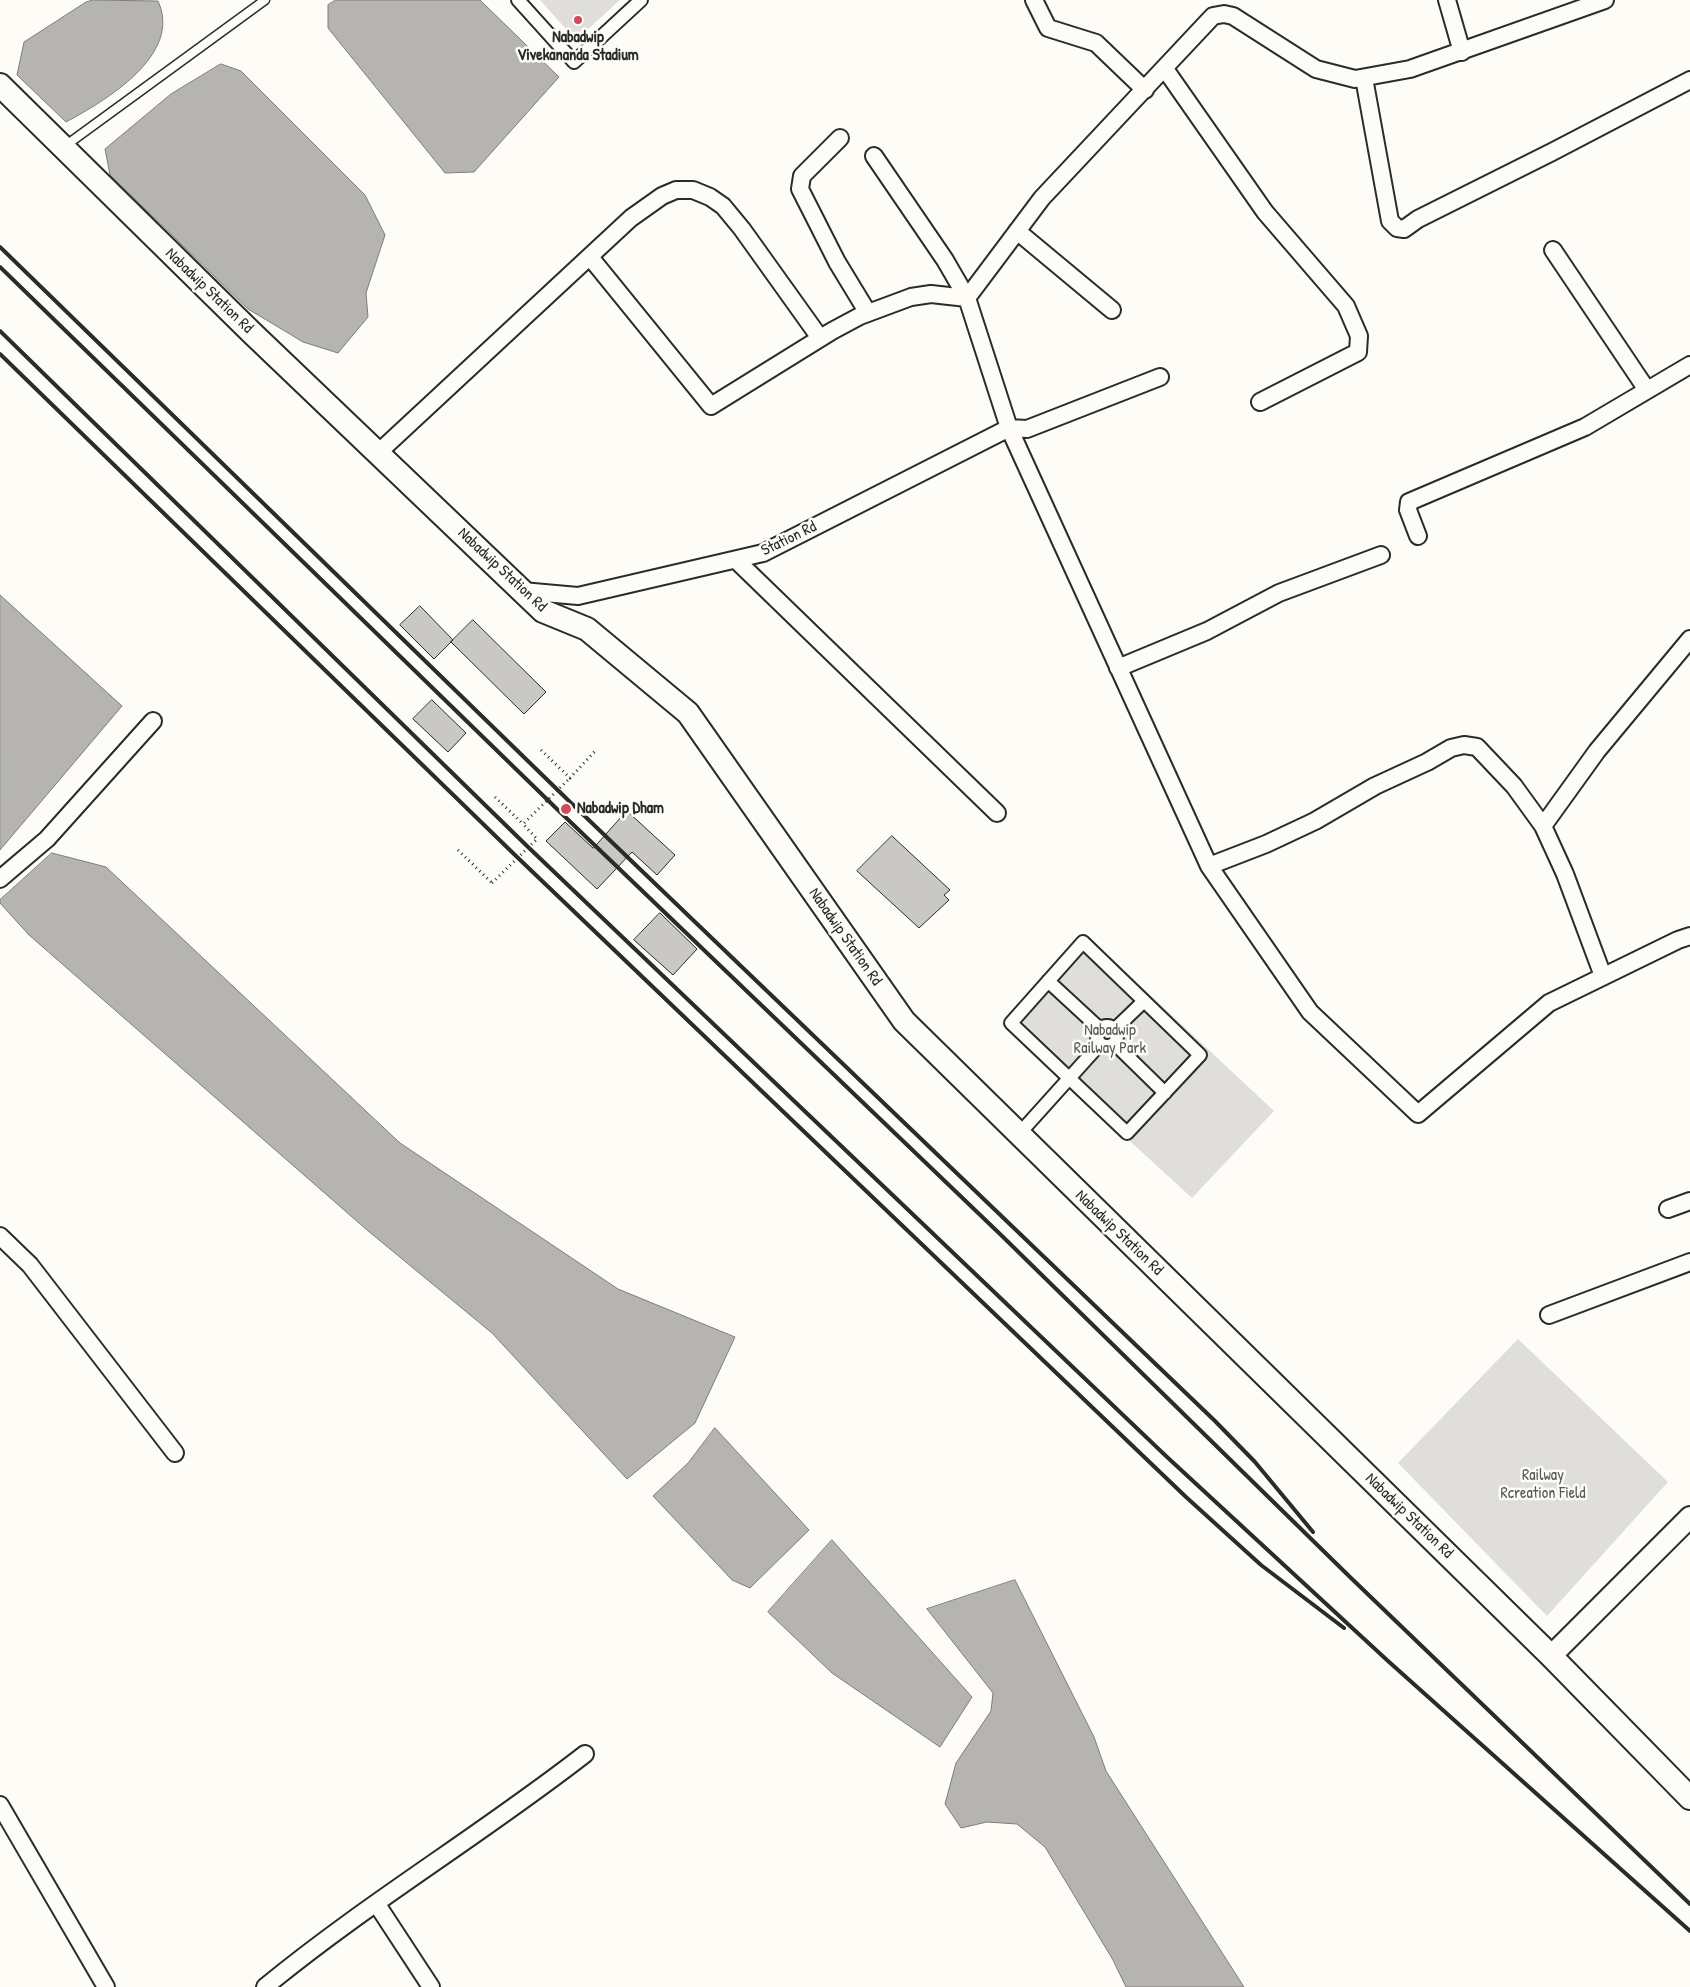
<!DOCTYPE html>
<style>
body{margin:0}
canvas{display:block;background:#fdfcf7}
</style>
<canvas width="1690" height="1987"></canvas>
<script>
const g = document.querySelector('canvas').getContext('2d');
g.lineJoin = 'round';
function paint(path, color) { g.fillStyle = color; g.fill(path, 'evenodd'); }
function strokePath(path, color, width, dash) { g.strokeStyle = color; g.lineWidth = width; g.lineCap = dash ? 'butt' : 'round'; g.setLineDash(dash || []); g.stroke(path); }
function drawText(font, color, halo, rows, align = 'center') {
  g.font = font + ' "Patrick Hand",sans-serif'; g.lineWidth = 5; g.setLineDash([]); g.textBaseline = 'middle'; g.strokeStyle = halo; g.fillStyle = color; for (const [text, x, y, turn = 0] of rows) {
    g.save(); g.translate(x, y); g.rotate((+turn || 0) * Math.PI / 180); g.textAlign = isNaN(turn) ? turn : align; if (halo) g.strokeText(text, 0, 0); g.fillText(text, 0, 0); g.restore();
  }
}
paint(new Path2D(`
 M540 0H620L576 40Z
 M1084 933 1274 1111 1192 1198 1002 1024Z
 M1518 1339 1668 1482 1547 1616 1398 1463Z`), '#dfdeda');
const water = new Path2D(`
 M94 0 158 1C183 55 105 101 66 122L17 75 24 42 86 2Z
 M336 0H480L559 77 474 172 445 173 328 28V5Z
 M221 64 241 71 365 195 385 235 366 293 368 317 338 353 303 342 248 309 110 175 105 149 171 94Z
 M0 595 122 706 0 850Z
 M52 853 106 867 400 1143 618 1289 735 1337 695 1423 627 1479 492 1333 367 1230 29 935 0 903V900Z
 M715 1428 809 1530 750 1588 732 1580 653 1496 688 1463Z
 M832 1540 972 1697 940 1747 832 1673 768 1612Z
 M1015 1580 1094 1737 1106 1771 1244 1987H1126L1113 1960 1045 1847 1017 1824 987 1822 961 1828 945 1804 956 1763 991 1711 993 1693 927 1609Z`);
paint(water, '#b5b4b1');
strokePath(water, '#7e7d7b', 1);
const building = new Path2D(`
 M420 606 453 640 434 659 400 625Z
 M473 620 546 692 524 714 451 642Z
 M432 700 466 733 448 752 413 719Z
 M627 811 675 855 657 875 632 852 597 889 546 841 565 822 593 848Z
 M892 836 950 890 944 895 949 900 919 928 857 871Z
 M660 913 697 949 673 975 634 940Z`);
paint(building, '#c9c8c4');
strokePath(building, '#2b2b2b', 1);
const service = new Path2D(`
 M65 146 265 0`);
const pedestrian = new Path2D(`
 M518 0 574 62 641 0
 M1083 942 1200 1055 1127 1133 1011 1023Z
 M1048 981 1100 1029
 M1097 1036a10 10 0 1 1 20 0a10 10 0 1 1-20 0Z
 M1115 1029 1144 1001
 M1115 1044 1165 1093
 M1019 1134 1100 1044`);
const minor = new Path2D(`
 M1034 0 1048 28 1096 43 1145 90
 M1447 0 1462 52
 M1605 0 1410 69 1355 79 1316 69 1233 16 1224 14 1213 16 1042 198 967 298 1009 428 1209 866 1310 1012 1418 1114 1549 1003 1678 940 1690 936
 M1165 69 1265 212 1346 306 1359 336 1358 352 1260 402
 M1364 78 1390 221 1397 228 1404 229 1418 219 1552 152 1690 80
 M840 138 802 176 800 189 837 262 868 313
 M874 156 945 260 967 298
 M1017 231 1112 310
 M1553 250 1647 390
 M590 257 711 406 832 331 860 316 911 297 931 294 967 298
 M1009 428 1027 429 1160 377
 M379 452 631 218 662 196 676 190H693L710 197 723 206 742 229 820 338
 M1418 536 1408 510 1409 502 1585 427 1690 365
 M736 560 997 813
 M522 591 578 596 763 553 1009 428
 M1118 668 1207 631 1279 593 1381 555
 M1543 826 1597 751 1690 639
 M1209 866 1266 844 1315 821 1375 786 1427 762 1451 748 1464 745 1477 747 1514 786 1543 826 1565 874 1603 976
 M0 879 47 839 153 721
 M1668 1209 1690 1201
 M0 1236 30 1265 175 1453
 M1549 1315 1690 1262
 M0 1805 106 1987
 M376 1903 431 1987
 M265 1987C367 1903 481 1835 585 1754`);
const tertiary = new Path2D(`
 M1551 1656 1690 1517`);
const secondary = new Path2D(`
 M0 85 251 332 543 611 587 629 688 713 904 1021 1551 1656 1690 1798`);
strokePath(service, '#2b2b2b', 11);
strokePath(pedestrian, '#2b2b2b', 16);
strokePath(minor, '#2b2b2b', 20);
strokePath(tertiary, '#2b2b2b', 24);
strokePath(secondary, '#2b2b2b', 26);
strokePath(new Path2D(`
 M541 750 570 778 597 749
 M495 797 523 824
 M458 850 492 883`), '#2b2b2b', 3, [1, 4]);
strokePath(service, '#fdfcf7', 8);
strokePath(pedestrian, '#fdfcf7', 12);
strokePath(minor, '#fdfcf7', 16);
strokePath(tertiary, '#fdfcf7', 20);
strokePath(secondary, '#fdfcf7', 22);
strokePath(new Path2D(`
 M0 247 569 801 1215 1421 1255 1462 1313 1532
 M0 267 559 811 1000 1234 1351 1578 1690 1904
 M0 331 527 846 1167 1457 1388 1661 1690 1931
 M0 354 516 856 1186 1497 1261 1565 1344 1628`), '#2b2b2b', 4);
strokePath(new Path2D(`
 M492 883 537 839 523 824 570 778`), '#2b2b2b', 3, [1, 4]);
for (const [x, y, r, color] of [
 [578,20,5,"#d1495b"],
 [566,809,6,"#d1495b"]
]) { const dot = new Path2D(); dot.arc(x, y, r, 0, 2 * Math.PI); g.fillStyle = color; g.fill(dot); strokePath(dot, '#fdfcf7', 2); }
drawText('bold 16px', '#2b2b2b', '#fdfcf7', [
 ["Nabadwip",578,38],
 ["Vivekananda Stadium",578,56],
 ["Nabadwip Dham",577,809,"left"]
]);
drawText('16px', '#2b2b2b', '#fdfcf7', [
 ["Nabadwip Station Rd",209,291,44],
 ["Station Rd",789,539,-26],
 ["Nabadwip Station Rd",502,570,43],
 ["Nabadwip Station Rd",845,937,55],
 ["Nabadwip Station Rd",1119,1233,44],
 ["Nabadwip Station Rd",1409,1516,44]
]);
drawText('16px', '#585857', '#fdfcf7', [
 ["Nabadwip",1110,1031],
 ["Railway Park",1110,1049],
 ["Railway",1543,1476],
 ["Rcreation Field",1543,1494]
]);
</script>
